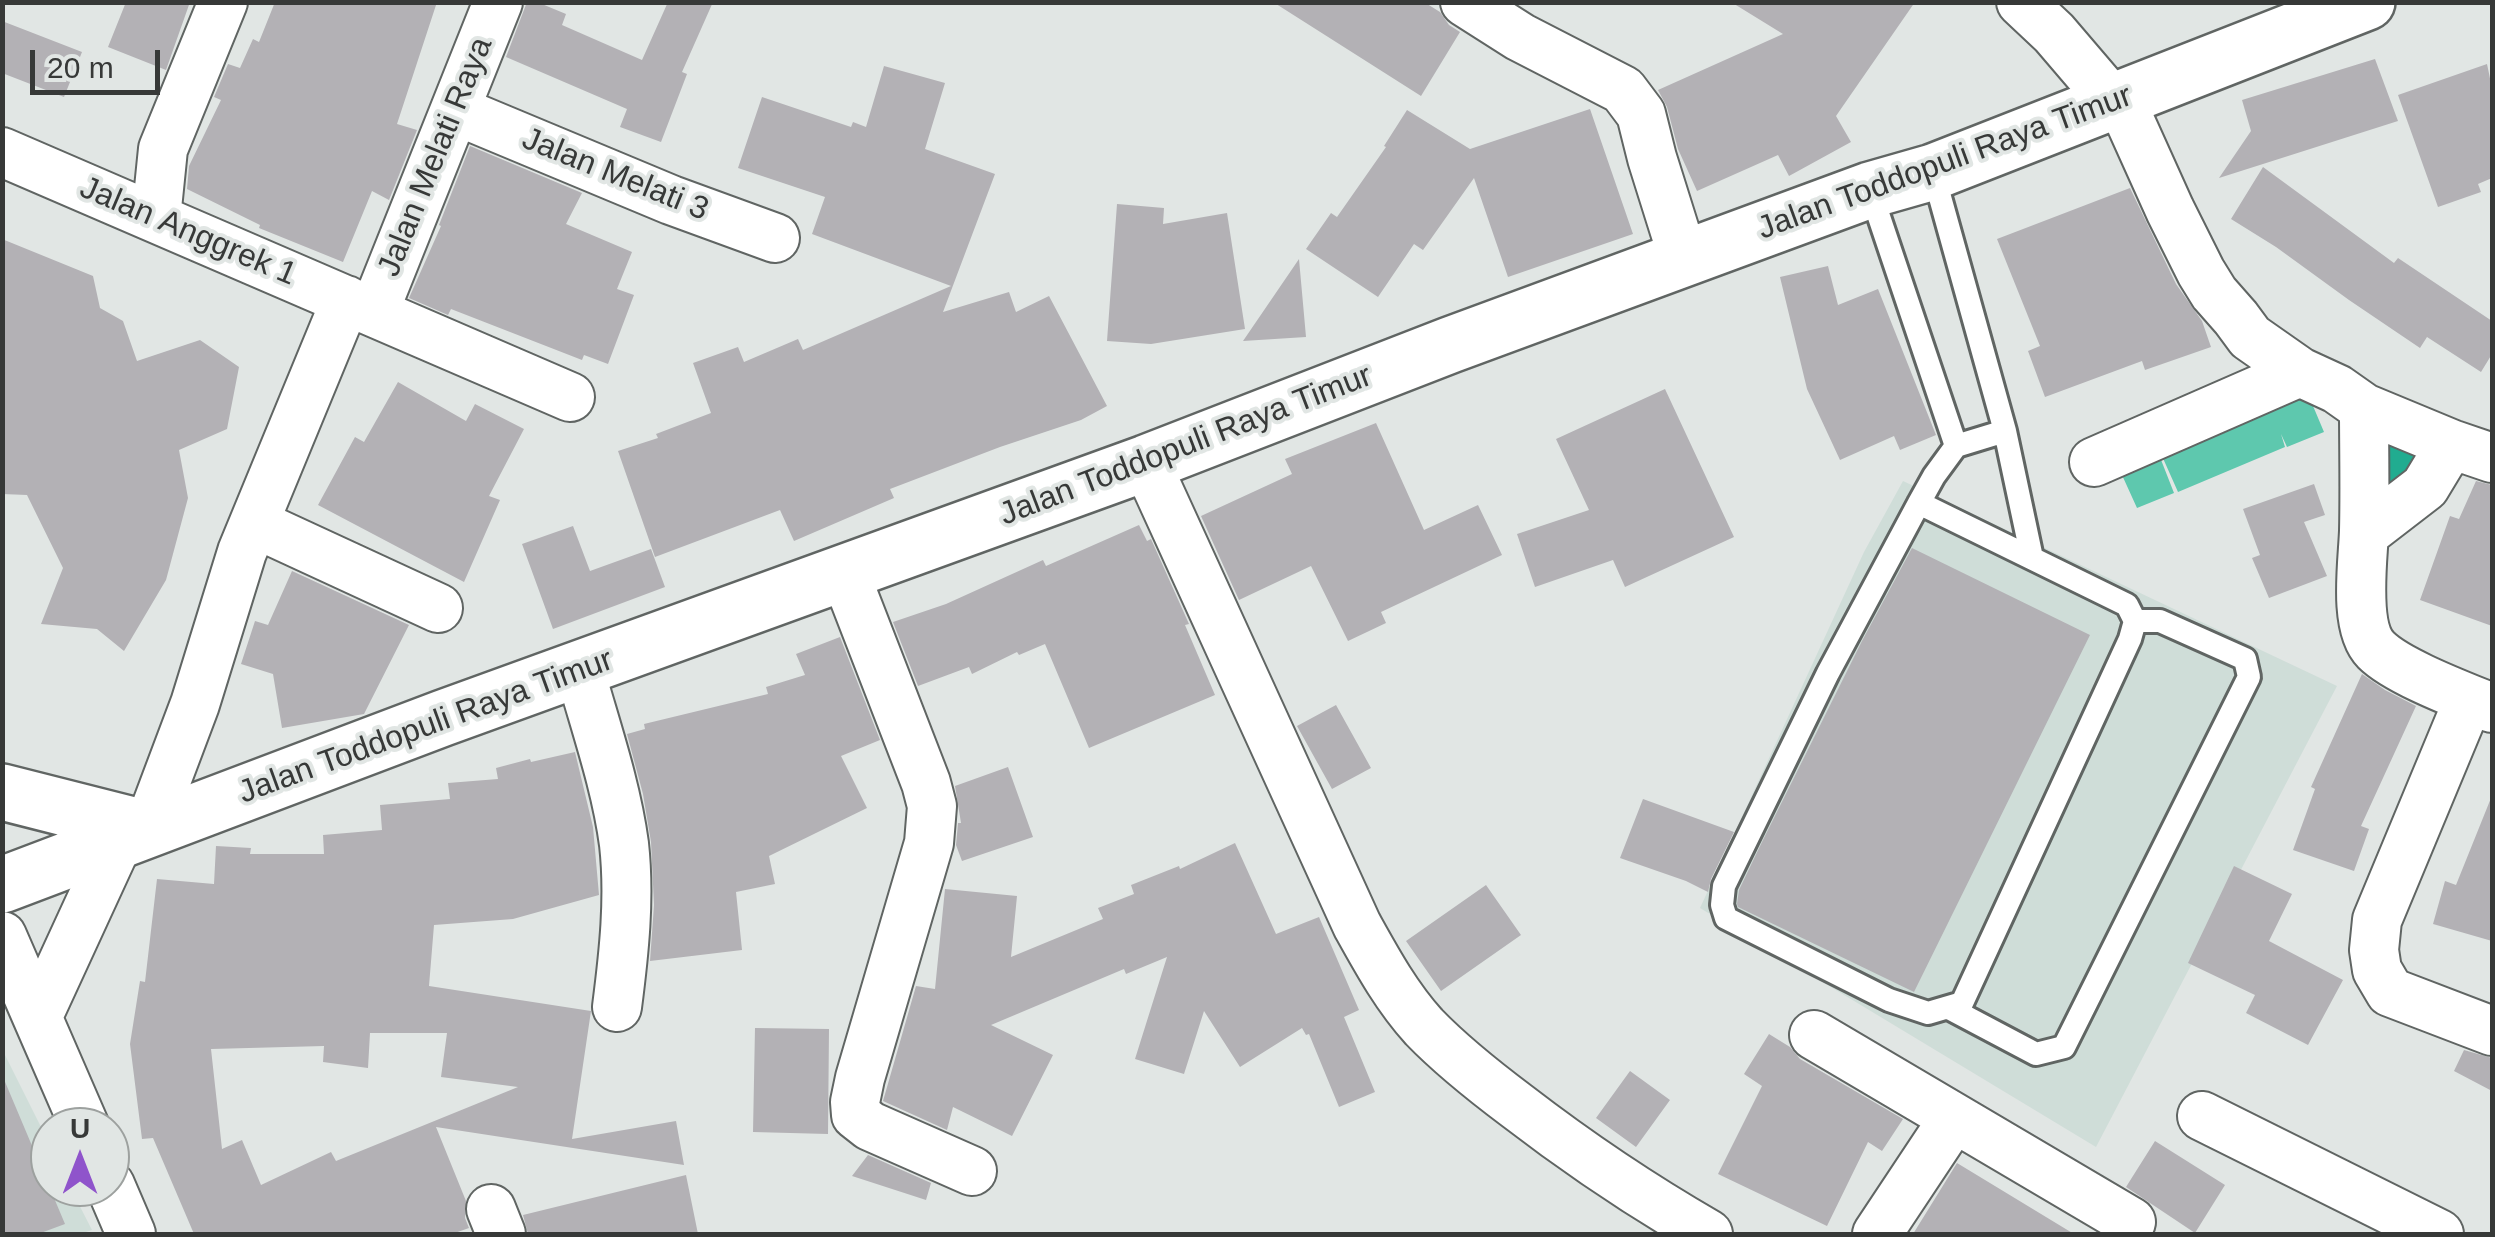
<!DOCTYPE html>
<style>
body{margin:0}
#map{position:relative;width:2495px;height:1237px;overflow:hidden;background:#e1e6e4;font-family:Arial,sans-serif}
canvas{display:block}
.frame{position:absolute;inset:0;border:5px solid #373938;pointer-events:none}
.north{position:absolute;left:30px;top:1107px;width:100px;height:100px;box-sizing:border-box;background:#e1e6e4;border:2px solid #9da19f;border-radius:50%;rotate:0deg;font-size:28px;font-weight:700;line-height:40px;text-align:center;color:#373938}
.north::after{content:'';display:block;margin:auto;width:35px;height:45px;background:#8f54cb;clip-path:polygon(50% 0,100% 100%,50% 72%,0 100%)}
.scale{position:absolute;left:30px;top:50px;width:130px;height:45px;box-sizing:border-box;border:5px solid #373938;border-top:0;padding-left:12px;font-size:30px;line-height:35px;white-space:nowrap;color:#373938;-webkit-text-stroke:8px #e1e6e4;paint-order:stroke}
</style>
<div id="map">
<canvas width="2495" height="1237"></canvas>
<div class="frame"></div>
<div class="north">U</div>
<div class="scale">20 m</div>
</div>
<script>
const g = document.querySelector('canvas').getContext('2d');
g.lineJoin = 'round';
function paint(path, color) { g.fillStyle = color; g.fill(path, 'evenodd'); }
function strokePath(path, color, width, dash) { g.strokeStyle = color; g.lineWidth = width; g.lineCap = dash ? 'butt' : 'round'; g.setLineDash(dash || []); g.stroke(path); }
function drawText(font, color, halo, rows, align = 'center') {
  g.font = font + ' Arial,sans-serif'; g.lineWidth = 8; g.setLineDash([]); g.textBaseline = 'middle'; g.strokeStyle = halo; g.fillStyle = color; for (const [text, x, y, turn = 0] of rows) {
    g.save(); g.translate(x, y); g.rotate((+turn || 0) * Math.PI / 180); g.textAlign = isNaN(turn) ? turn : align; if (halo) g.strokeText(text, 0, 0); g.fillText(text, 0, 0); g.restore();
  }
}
paint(new Path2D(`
 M1903 481 2337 686 2096 1147 1700 908 1864 552Z
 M2 1049 50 1145V1187H70L92 1230 80 1234H3Z`), '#cfddd8');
paint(new Path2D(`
 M2305 387 2324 432 2287 447 2281 434 2285 447 2178 492 2158 447Z
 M2156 447 2174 493 2137 508 2117 464Z`), '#5ec8ae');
paint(new Path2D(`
 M2372 421 2438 449 2373 516Z`), '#21ac90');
paint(new Path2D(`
 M126 2H190L166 70 108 47Z
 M275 2H437L397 124 417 130 389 200 372 191 343 262 259 228 260 225 187 189 189 166 221 100 214 97 228 64 240 68 253 39 259 42Z
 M527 2H537L566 14 562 25 642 60 668 2H713L682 72 687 74 661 142 620 127 627 109 506 57Z
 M1273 2H1424L1440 12 1449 25 1460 32 1421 96Z
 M1731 2H1915L1836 116 1851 142 1789 176 1778 155 1697 191 1678 149 1667 107 1658 90 1783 34Z
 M2 21 82 52 64 97 2 73Z
 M2375 59 2398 121 2219 178 2251 131 2242 100Z
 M2487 64 2492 88V178L2478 184 2481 192 2438 207 2398 95Z
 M884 66 945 83 925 149 995 174 943 312 1009 292 1016 312 1049 296 1107 406 1081 420 1000 447 890 489 894 498 794 541 780 510 655 557 618 451 658 438 656 434 711 413 693 363 738 347 744 362 798 339 803 350 951 286 812 234 825 197 738 168 762 97 851 127 853 122 866 127Z
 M1590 109 1633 234 1508 277 1474 178 1423 250 1414 244 1378 297 1306 249 1331 213 1337 217 1386 147 1384 146 1407 110 1470 149Z
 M470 146 582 193 566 224 632 252 617 289 634 295 608 364 584 355 582 360 451 309 448 315 409 298 441 226 439 225Z
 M2263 167 2394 263 2398 258 2492 321V354L2481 372 2427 337 2420 348 2349 300 2276 247 2231 219Z
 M2130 188 2176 284 2202 321 2211 347 2145 370 2142 361 2045 397 2028 351 2040 346 1997 239Z
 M1117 204 1164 208 1163 224 1227 213 1245 329 1151 344 1107 341Z
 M2 239 93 276 100 308 123 321 137 361 200 340 239 367 227 429 179 450 188 498 166 580 124 651 97 629 41 624 63 568 27 495 2 494Z
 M1299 259 1306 337 1243 341Z
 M1828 266 1838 305 1878 289 1936 435 1900 450 1894 436 1840 460 1807 389 1780 277Z
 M398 382 466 421 475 404 524 429 489 496 500 500 464 582 318 505 355 437 364 442Z
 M1665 389 1734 537 1625 587 1613 560 1535 587 1517 534 1589 510 1556 439Z
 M1376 423 1424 530 1478 505 1502 555 1381 612 1386 623 1348 641 1311 566 1239 600 1201 516 1292 474 1285 459Z
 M2476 481 2492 485V626L2420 600 2450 516 2459 519Z
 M2314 484 2325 515 2304 522 2327 576 2269 598 2252 558 2260 555 2243 509Z
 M1139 525 1147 541 1151 539 1189 624 1185 625 1215 695 1089 748 1045 644 1019 655 1017 652 972 674 969 667 918 686 893 622 946 604 1043 560 1046 566Z
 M573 526 590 571 651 549 665 587 553 629 522 544Z
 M1912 548 2090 635 1914 992 1738 907 1737 904 1739 890 1762 842 1862 641Z
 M292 571 409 625 364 714 282 728 273 674 241 664 255 621 268 625Z
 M840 637 880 740 841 756 867 808 769 856 775 884 736 892 742 950 650 961 654 905 651 842 643 794 627 734 645 729 644 724 768 694 766 687 805 675 796 654Z
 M2362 674 2385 690 2416 706 2361 826 2369 829 2354 871 2293 850 2315 789 2311 787Z
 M1336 705 1371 768 1332 789 1297 726Z
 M575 752 593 827 599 895 513 919 434 925 429 986 591 1011 572 1139 676 1121 684 1165 436 1127 466 1201 465 1218 469 1228 452 1234H194L153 1138 142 1139 130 1044 140 981 145 982 157 879 214 884 216 846 251 848 250 854H324L323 835 382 830 380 805 450 799 448 783 498 779 496 768 530 759 531 762ZM370 1033H447L441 1077 518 1087 336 1161 331 1152 261 1185 242 1140 222 1149 211 1049 324 1046 323 1062 368 1068Z
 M1008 767 1033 837 962 861 956 845 958 823H961L955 786Z
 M2491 798H2492V941L2433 924 2445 881 2456 885Z
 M1643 799 1734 832 1711 879 1708 892 1686 881 1620 858Z
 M1235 843 1276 934 1319 917 1359 1010 1344 1017 1375 1092 1339 1107 1309 1034 1306 1035 1302 1028 1240 1067 1204 1011 1184 1074 1135 1059 1167 957 1126 974 1124 969 991 1025 1053 1055 1012 1136 953 1107 947 1130 883 1101 916 986 935 989 945 889 1017 896 1011 957 1103 919 1098 908 1134 894 1131 885 1179 866 1180 869Z
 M2234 866 2292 894 2269 941 2343 980 2308 1045 2246 1013 2255 995 2188 963Z
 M1486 885 1521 935 1441 991 1406 941Z
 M755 1028 829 1029 828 1134 753 1132Z
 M1769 1034 1790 1047 1800 1059 1903 1119 1882 1151 1868 1142 1827 1226 1718 1174 1762 1086 1744 1074Z
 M2464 1050 2492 1058V1091L2454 1071Z
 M1630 1071 1670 1100 1636 1147 1596 1118Z
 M3 1077 65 1224 38 1234H2Z
 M2155 1141 2225 1185 2195 1233 2126 1187Z
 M868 1155 931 1183 926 1200 852 1176Z
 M1957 1163 2074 1234H1913Z
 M686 1175 698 1234H528L523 1215Z`), '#b3b1b5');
const lane = new Path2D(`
 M1933 172 2005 431 2032 558
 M1870 190 1956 446
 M1919 503 2127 605 2135 621 2130 639 1962 1003 1928 1013 1889 1000 1726 918 1722 905 1724 886 1828 673 1919 503 1934 476 1956 446 2005 431
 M1949 1008 2036 1054 2064 1047 2249 677 2245 659 2160 621H2135`);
const street = new Path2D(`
 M1465 2 1520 37 1623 90 1641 114 1652 158 1684 260
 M2021 2 2054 33 2113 102
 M2120 99 2170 210 2201 272 2214 293 2236 318 2250 337 2300 372 2337 389 2364 408 2451 444 2492 458
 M455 110 671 200 775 238
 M2 152 570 397
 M156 218 163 149 223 2
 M374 312 498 2
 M2364 408C2364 449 2365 490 2364 531 2363 561 2353 627 2376 650 2398 672 2463 696 2492 708
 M2094 462 2300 372
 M1146 463 1357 925C1377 961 1396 996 1424 1027 1452 1056 1485 1082 1517 1106 1578 1153 1642 1196 1708 1234
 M254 523 438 608
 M2364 534 2425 487 2451 444
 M845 574 926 783 932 806 929 843 860 1078 855 1102 856 1115 870 1126 972 1171
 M580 671C596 728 616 785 624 844 630 898 624 953 617 1007
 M2469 699 2377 920 2374 950 2377 970 2390 992 2492 1031
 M148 829 195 704 242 552 346 300
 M2 936 85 1127
 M38 1016 119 840
 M1814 1035 2131 1222
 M2202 1116 2439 1234
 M110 1185 131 1234
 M491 1209 501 1234
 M1877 1234 1954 1118`);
const secondary = new Path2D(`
 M2 792 148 829
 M2 885 443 718 1146 463 1450 345 1870 190 1933 172 2367 2`);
strokePath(lane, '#606563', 28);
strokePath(street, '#606563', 52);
strokePath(secondary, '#606563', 60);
strokePath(lane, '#fff', 22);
strokePath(street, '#fff', 48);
strokePath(secondary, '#fff', 55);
drawText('32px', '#373938', '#e1e6e4', [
 ["Jalan Melati Raya",436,157,-68],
 ["Jalan Toddopuli Raya Timur",1945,163,-20],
 ["Jalan Melati 3",615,175,22],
 ["Jalan Anggrek 1",188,232,23],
 ["Jalan Toddopuli Raya Timur",1186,446,-21],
 ["Jalan Toddopuli Raya Timur",426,727,-20]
]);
</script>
